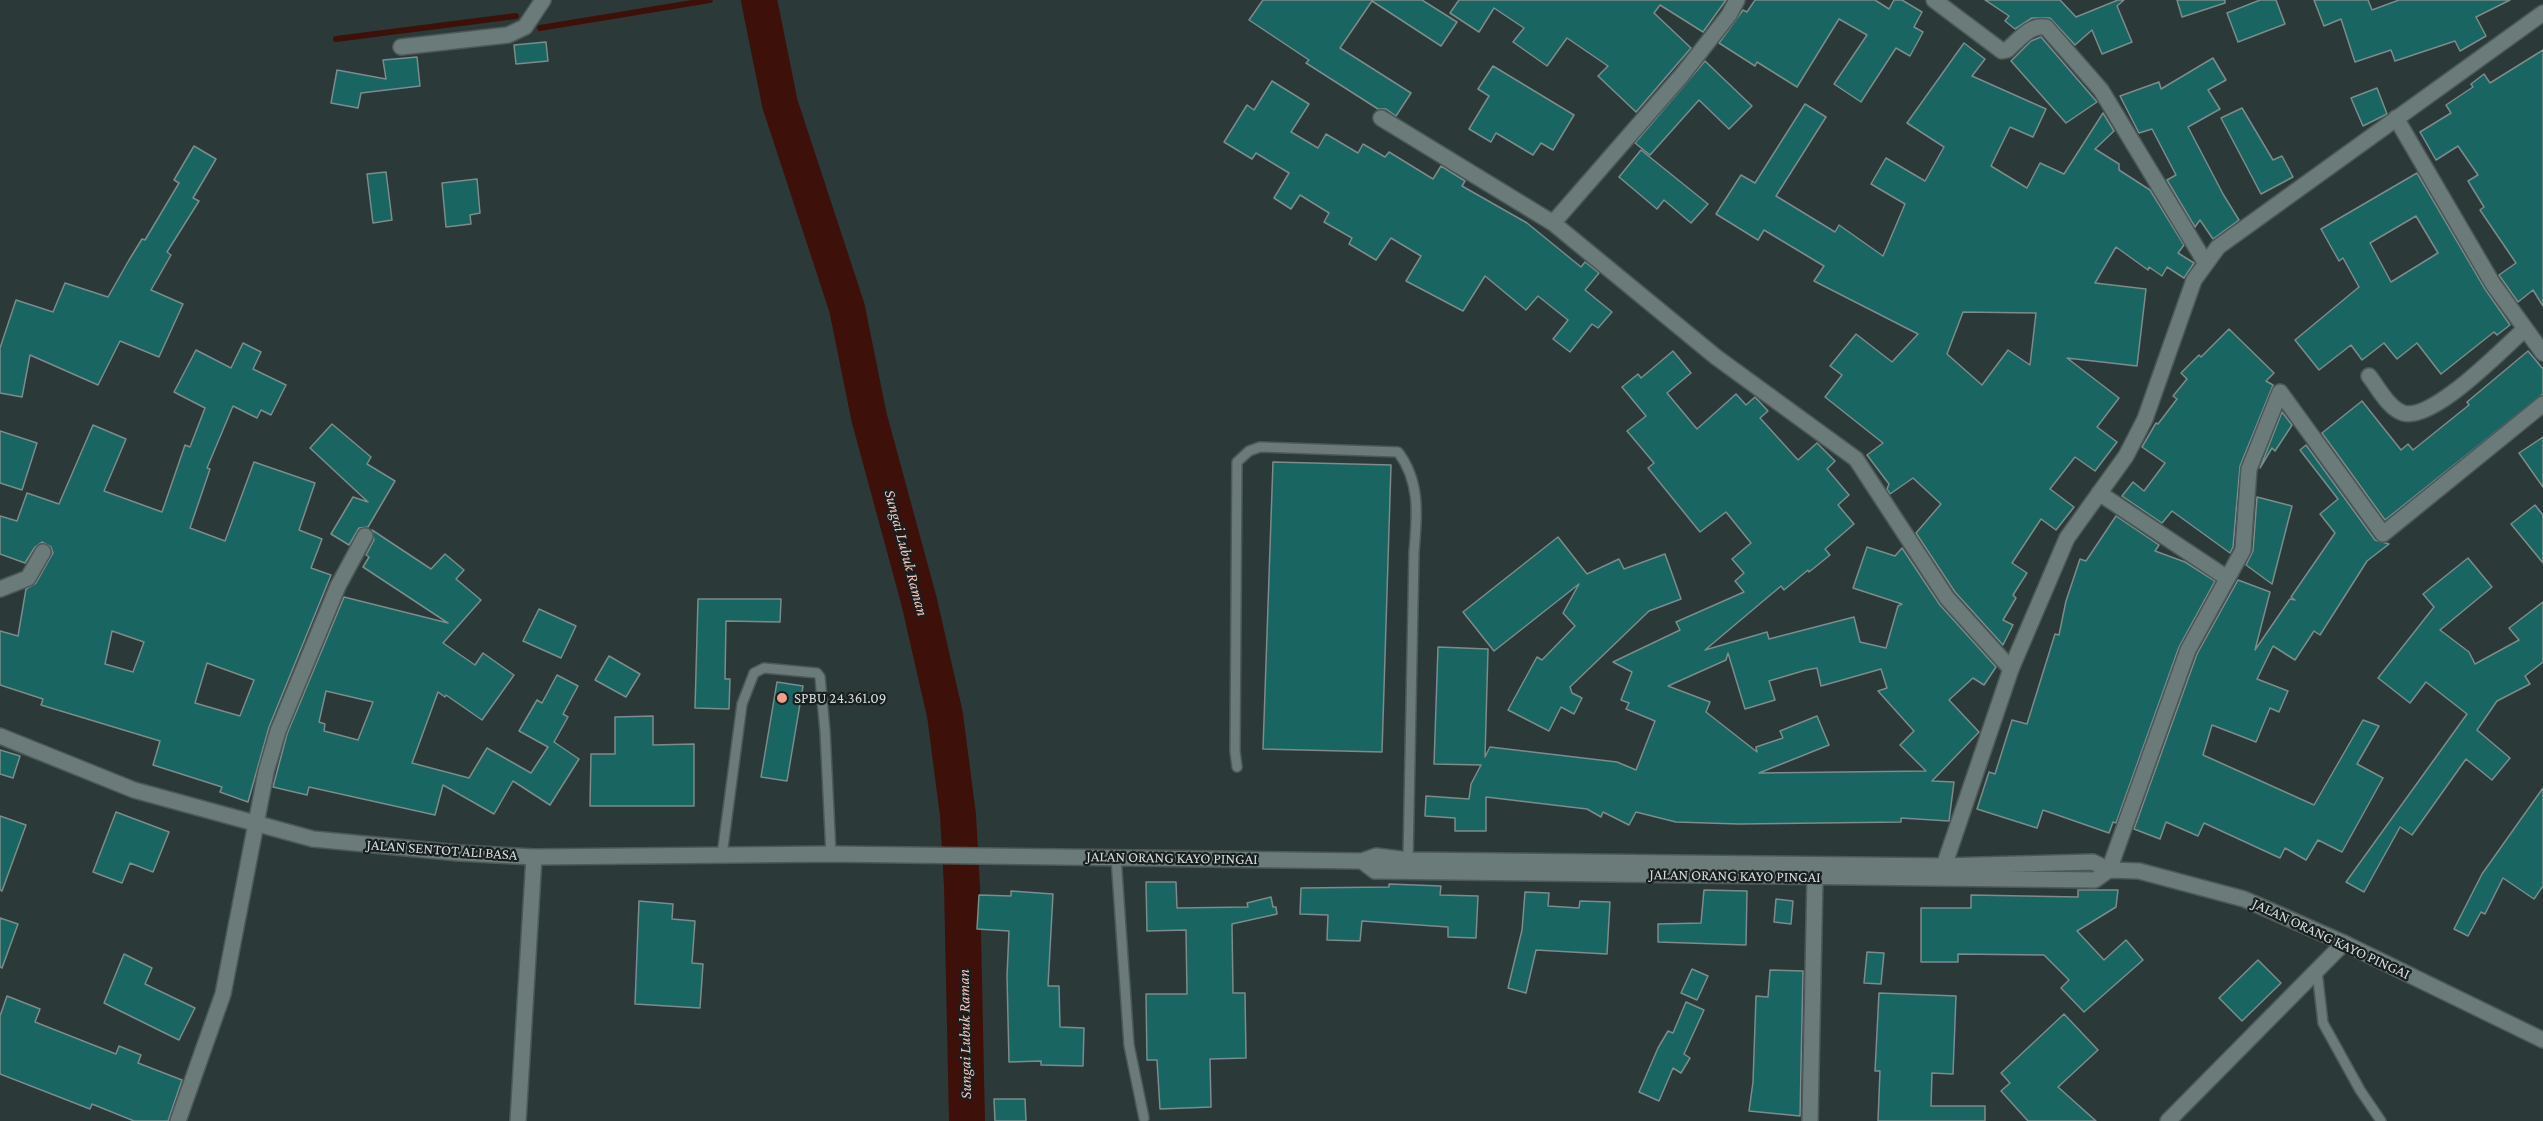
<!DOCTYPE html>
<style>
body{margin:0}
canvas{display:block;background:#2b3a39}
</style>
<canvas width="2543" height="1121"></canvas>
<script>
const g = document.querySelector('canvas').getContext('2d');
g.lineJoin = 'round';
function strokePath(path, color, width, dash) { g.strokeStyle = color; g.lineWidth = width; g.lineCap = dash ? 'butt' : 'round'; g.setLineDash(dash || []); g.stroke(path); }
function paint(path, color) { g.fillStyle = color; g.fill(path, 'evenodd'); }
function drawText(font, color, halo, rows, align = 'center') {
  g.font = font + ' "Crimson Pro",serif'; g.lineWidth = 4.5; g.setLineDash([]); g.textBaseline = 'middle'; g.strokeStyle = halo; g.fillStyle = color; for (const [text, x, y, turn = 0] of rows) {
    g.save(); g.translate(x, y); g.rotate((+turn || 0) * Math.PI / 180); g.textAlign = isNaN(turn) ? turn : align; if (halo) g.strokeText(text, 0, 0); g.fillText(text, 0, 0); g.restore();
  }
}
strokePath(new Path2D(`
 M540 28 710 0
 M336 39 516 16`), '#3d110a', 6);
strokePath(new Path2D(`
 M759 0 780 104 847 308 869 417 919 601 945 715 958 815 962 887 967 1121`), '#3d110a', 36);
const building = new Path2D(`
 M1263 0H1422L1457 22 1441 46 1372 1 1340 48 1411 93 1396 116 1386 109H1378L1306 63 1309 60 1249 20Z
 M1459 0H1726L1703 32 1660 5 1654 13 1691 48 1636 112 1598 76 1608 66 1567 38 1547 66 1513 42 1524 28 1494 8 1479 32 1450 13Z
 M1755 0H1875L1889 9 1894 0H1902L1922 12 1914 27 1923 32 1910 56 1896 48 1861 102 1834 84 1867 35 1839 19 1797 87 1757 62 1755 66 1719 43 1743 10 1747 12Z
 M1985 0H2060L2076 17 2118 0H2124L2117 6 2132 42 2102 54 2092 30 2075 45 2050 18H2032L2015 29 2005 21 2009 16Z
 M2177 0H2225V3L2182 17Z
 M2260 0H2276L2285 24 2238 42 2227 13Z
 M2314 0H2368L2372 10 2399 0H2510L2476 17 2486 36 2460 51 2455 41 2395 61 2391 50 2355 62 2341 19 2324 26Z
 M2041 37 2097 102 2066 123 2011 61 2031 41Z
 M546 42 548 61 516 64 514 45Z
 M1964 43 1985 59 1972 76 2046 109 2033 137 2010 127 1991 166 2027 188 2040 163 2064 174 2103 113 2114 131 2095 149 2119 164V170L2150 190 2184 245 2178 253 2194 263 2184 278 2167 267 2162 276 2149 267 2148 270 2116 247 2095 283 2146 289 2137 366 2067 358 2119 398 2097 427 2117 442 2095 471 2075 457 2050 489 2074 507 2056 530 2041 519 2012 563 2027 573 2013 595 2016 598 2003 620 2013 625 2003 645 1955 592 1916 533 1941 504 1913 478 1890 494 1887 489 1889 484 1867 455 1883 443 1825 397 1842 375 1830 366 1856 334 1892 362 1918 334 1814 281 1824 266 1764 230 1758 240 1716 214 1741 175 1755 183 1805 104 1826 117 1776 196 1835 232 1839 225 1883 256 1905 204 1871 184 1886 158 1925 181 1944 147 1907 123ZM1963 312 2036 313 2030 365 2008 350 1982 385 1947 354Z
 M2543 50V306L2533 290 2518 302 2499 275 2516 263 2480 210 2484 207 2468 181 2478 175 2458 146 2436 160 2420 132 2451 113 2446 105 2473 87 2471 84 2484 74 2490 83Z
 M417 57 420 86 361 93 358 108 331 103 337 70 386 79 383 60Z
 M2213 58 2226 80 2208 90 2220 109 2188 127 2223 194 2239 220 2213 239 2200 220 2195 227 2167 180 2176 175 2152 129 2139 133 2120 96 2159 82 2161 89Z
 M1705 61 1752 106 1729 129 1699 100 1650 155 1635 143Z
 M1493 66 1574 115 1553 150 1541 143 1533 155 1496 133 1491 142 1469 129 1489 96 1478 89Z
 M1272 81 1309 104 1291 132 1318 148 1326 134 1358 153 1363 144 1385 157 1389 152 1433 179 1441 166 1465 181 1462 186 1527 223 1581 267 1585 262 1599 273 1585 290 1612 312 1598 328 1592 324 1570 352 1553 339 1568 320 1538 296 1526 310 1485 276 1463 311 1406 281 1421 256 1391 238 1376 260 1349 244 1352 238 1324 222 1329 213 1300 195 1291 209 1274 198 1289 173 1256 153 1252 159 1224 142 1247 105 1254 110Z
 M2377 88 2387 114 2363 126 2351 98Z
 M2242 108 2273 160 2282 156 2293 177 2261 194 2221 118Z
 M194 146 216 159 193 198 199 201 167 252 171 255 151 290 183 304 159 357 120 341 98 385 30 355 22 397 0 393V348L16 300 53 312 65 283 108 297 129 260 142 239 145 240 179 183 174 180Z
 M1641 150 1708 204 1691 223 1664 200 1657 209 1619 177Z
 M386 172 392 220 373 223 367 174Z
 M2417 173 2485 289 2510 325 2497 335 2494 332 2441 374 2417 343 2397 359 2384 343 2362 360 2351 345 2319 370 2295 340 2359 287 2343 258 2339 261 2321 229ZM2416 216 2438 253 2391 282 2370 243Z
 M477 179 480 213 470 215 471 224 446 227 442 183Z
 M2229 329 2274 373 2266 381 2273 385 2240 466 2233 547 2230 553 2172 511 2162 523 2122 496 2133 482 2144 491 2165 463 2142 447 2156 423 2158 424 2177 399 2173 396 2187 379 2181 373 2199 355 2201 357Z
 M243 343 261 352 253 369 286 385 271 415 261 410 257 418 233 406 207 468 210 469 190 528 225 541 254 462 315 483 299 530 322 539 311 568 331 575 269 727 248 802 220 792 222 787 153 765 160 741 41 705 43 699 0 685V631L18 636 26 589 36 583 53 553 51 547 42 542 35 547 25 563 0 554V516L17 521 27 493 59 504 93 425 126 439 104 491 162 512 185 445 190 447 205 408 174 392 196 350 231 368ZM112 631 144 642 133 672 105 664ZM207 663 254 680 240 716 195 703Z
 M1673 351 1691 373 1667 393 1697 429 1736 394 1746 405 1755 397 1768 411 1760 418 1798 460 1817 443 1835 461 1827 469 1849 495 1838 505 1854 524 1825 549 1830 555 1809 572 1808 570 1784 590 1781 586 1705 650 1767 632 1769 639 1854 617 1860 642 1886 648 1898 606 1902 604 1853 588 1867 547 1895 556 1902 548 1940 605 1996 667 1984 685 1973 678 1949 700 1979 732 1932 781 1954 782 1949 821 1901 818V822L1739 824 1676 822 1636 812 1629 825 1603 812 1601 817 1587 809 1486 797V831H1455V818L1425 816 1426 796 1469 799 1471 784 1481 765 1434 764 1438 647 1488 649 1485 757 1490 747 1617 762 1636 770 1655 721 1626 709 1629 703 1621 700 1632 672 1613 662 1680 630 1676 622 1744 592 1735 581 1744 573 1732 559 1751 543 1726 512 1700 532 1648 468 1654 463 1627 431 1646 416 1622 387 1638 374 1641 378ZM1728 653 1745 709 1775 700 1769 681 1806 670 1817 668 1821 686 1881 669 1887 688 1878 691 1914 731 1900 745 1926 771 1759 773 1829 745 1817 716 1780 731 1783 738 1756 747 1757 752 1706 712 1710 702 1668 686 1726 660Z
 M2528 351 2543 369V394L2385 520 2322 433 2362 401 2401 450 2408 444 2413 450 2469 405 2467 402Z
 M2282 412 2292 425 2275 451 2272 448 2260 468Z
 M332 424 371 457 367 464 395 481 368 527 359 528 349 545 331 534 353 497 368 502 310 448Z
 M0 431 37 443 22 490 0 483Z
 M2543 437V487L2519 453Z
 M2306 445 2375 540 2389 544 2367 561 2320 635 2314 631 2295 660 2273 646 2257 679 2288 691 2279 712 2270 708 2256 742 2212 725 2203 755 2314 805 2363 720 2379 726 2357 764 2383 778 2342 852 2318 840 2306 860 2285 848 2280 858 2204 823 2198 836 2166 822 2160 839 2134 829 2197 654 2238 580 2270 592 2255 650 2290 599 2295 600 2291 597 2335 533 2320 514 2338 499 2300 450Z
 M1273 462 1391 465 1382 752 1263 749Z
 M2257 497 2292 506 2272 584 2246 565 2253 551Z
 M2535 505 2543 515V563L2511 524Z
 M2116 516 2159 545 2155 551 2185 562 2215 581 2179 647 2116 823 2113 822 2109 833 2043 810 2037 828 1977 809 1989 772 1995 774 2012 720 2027 724 2055 634 2059 635 2066 601 2080 559 2086 561Z
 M372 530 431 569 445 554 464 570 456 579 481 600 443 643 475 665 483 653 514 675 482 720 446 695 445 697 438 692 412 763 469 778 487 748 531 773 548 747 519 731 537 700 542 703 557 675 578 686 563 714 568 717 554 742 579 759 550 805 513 781 494 814 443 785 435 815 309 787 307 795 273 787 287 734 344 597 448 623 363 567 369 557 366 555 374 540ZM326 691 373 702 358 740 324 731 325 724 319 722Z
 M1558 537 1587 574 1619 559 1624 569 1665 554 1681 599 1649 611 1570 687 1572 693 1582 698 1574 714 1561 707 1549 731 1508 710 1537 657 1542 660 1575 626 1563 613 1579 584 1494 651 1463 612Z
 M2468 558 2492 587 2440 630 2469 652 2475 664 2519 640 2509 628 2543 602V662L2525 676 2530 684 2497 701 2477 730 2510 758 2492 780 2466 759 2412 835 2400 827 2364 892 2346 882 2467 714 2426 682 2410 703 2378 678 2434 607 2423 594Z
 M698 599H781L780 622 726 621 725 679H730L729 709 695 708Z
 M539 609 576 626 561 658 523 641Z
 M609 656 640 674 626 697 595 680Z
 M777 682 803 686 787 781 761 777Z
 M653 716V745L694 744V806H590L591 754H615V717Z
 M0 750 20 756 13 778 0 774Z
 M2543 788V886L2534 899 2503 878 2485 914 2481 912 2468 936 2454 929 2482 874Z
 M116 812 169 832 153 872 130 863 122 883 93 872Z
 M0 816 26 825 2 891 0 890Z
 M1146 882H1176L1177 908 1248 907 1247 903 1271 897 1273 907H1276L1277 914 1232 924 1233 993H1245L1246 1058 1210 1059 1211 1107 1160 1109 1157 1060H1147L1146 994H1187L1186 930 1147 931Z
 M1389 884 1441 886 1440 895 1478 896 1476 938 1448 937V927L1362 921 1360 941 1327 940 1328 915 1300 914 1301 888 1389 887Z
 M1704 890 1747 891 1746 945 1658 942V924L1701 923Z
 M2078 890H2118L2116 907 2077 931 2104 960 2126 940 2143 960 2084 1012 2061 988 2069 980 2044 955 1958 954V962H1921V908H1971V895L2078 897Z
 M1011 891 1053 894 1048 986H1059L1060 1027 1084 1028 1083 1066 1041 1065V1061L1009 1062 1007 976 1009 931 977 929 979 895 1011 896Z
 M1525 892 1549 893 1548 906 1579 908 1580 901 1610 902 1607 954 1536 950 1526 993 1508 988 1522 930Z
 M1776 899 1793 901 1791 924 1774 922Z
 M639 901 673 904 672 919 695 921 692 963 703 964 700 1008 635 1004Z
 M0 918 18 924 2 968 0 967Z
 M1867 952 1884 953 1881 984 1864 983Z
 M124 954 152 968 145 984 195 1008 179 1040 104 1003Z
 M2258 960 2281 983 2242 1021 2219 998Z
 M1692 969 1708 976 1697 1000 1681 993Z
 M1770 970 1803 971 1800 1116 1749 1111 1753 1082 1756 996 1768 997Z
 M1879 993 1956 996 1953 1074 1932 1073 1931 1106H1985V1121H1878L1880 1071H1875Z
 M7 996 40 1009 35 1022 116 1054 119 1046 141 1055 138 1063 182 1080 168 1121H134L92 1104 90 1109 0 1074V1016Z
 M1686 1002 1704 1010 1684 1054 1690 1058 1681 1073 1673 1068 1659 1101 1639 1092 1658 1048 1668 1031 1673 1033Z
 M2064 1014 2098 1050 2058 1087 2096 1121H2028L2001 1091 2010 1083 2001 1073Z
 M994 1099H1025L1026 1121H995Z`);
paint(building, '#196562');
strokePath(building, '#7b8c8a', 1.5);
const service = new Path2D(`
 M1237 767 1235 751 1237 462 1249 451 1260 447 1398 452C1421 482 1417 517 1414 552L1408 860
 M722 855 742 704 754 673 764 668 817 673 820 677 825 731 831 854
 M1116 857 1129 1045 1144 1118
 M2317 971 2323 1023 2360 1090 2381 1121`);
const minor = new Path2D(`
 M1934 0 2002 51 2007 50C2019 40 2030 24 2046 27L2101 90 2205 262
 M401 47 508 35 525 27 543 0
 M1381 118 1553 223 1716 357 1856 459 1947 598 2011 669
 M2396 118 2493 284 2543 353
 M1553 223 1682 75 1729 15 1737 0
 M2369 376C2378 387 2388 408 2403 413 2433 422 2502 349 2525 329
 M2099 493 2227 578
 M0 589 28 578 43 552
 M2109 870 2188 650 2243 550 2249 469 2280 392 2383 534 2543 404
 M178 1121 223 994 266 772 278 731 338 586 365 536
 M518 1121 534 857
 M1810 1121 1815 876
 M2168 1121 2344 943`);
const tertiary = new Path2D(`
 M1944 866 2011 669 2067 538 2126 456 2145 419 2194 280 2218 247 2543 13`);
const secondary = new Path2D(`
 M0 736 134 790 313 839 459 853 534 857 831 854 1362 861 1376 856 1408 860 1944 866 2093 862 2109 870 2139 871 2244 899 2344 943 2543 1040
 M1362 861 1375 871 2095 880 2109 870`);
strokePath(service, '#4c5958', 12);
strokePath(minor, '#4c5958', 18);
strokePath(tertiary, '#4c5958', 18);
strokePath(secondary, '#4c5958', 18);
strokePath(service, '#6b7b7a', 9);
strokePath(minor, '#6b7b7a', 15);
strokePath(tertiary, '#6b7b7a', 15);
strokePath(secondary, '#6b7b7a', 15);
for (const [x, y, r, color] of [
 [782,698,6,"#f49d8d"]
]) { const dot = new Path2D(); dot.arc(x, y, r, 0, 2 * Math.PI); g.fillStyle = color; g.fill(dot); strokePath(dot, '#191f1f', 2); }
drawText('15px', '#d2dbda', '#191f1f', [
 ["SPBU 24.361.09",794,698]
], 'left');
drawText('15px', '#d2dbda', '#191f1f', [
 ["JALAN SENTOT ALI BASA",442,850,4],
 ["JALAN ORANG KAYO PINGAI",1172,858,1],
 ["JALAN ORANG KAYO PINGAI",1735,876,1],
 ["JALAN ORANG KAYO PINGAI",2331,939,25]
]);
drawText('italic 16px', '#f4c1b7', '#191f1f', [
 ["Sungai Lubuk Raman",906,553,75],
 ["Sungai Lubuk Raman",965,1034,-91]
]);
</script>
